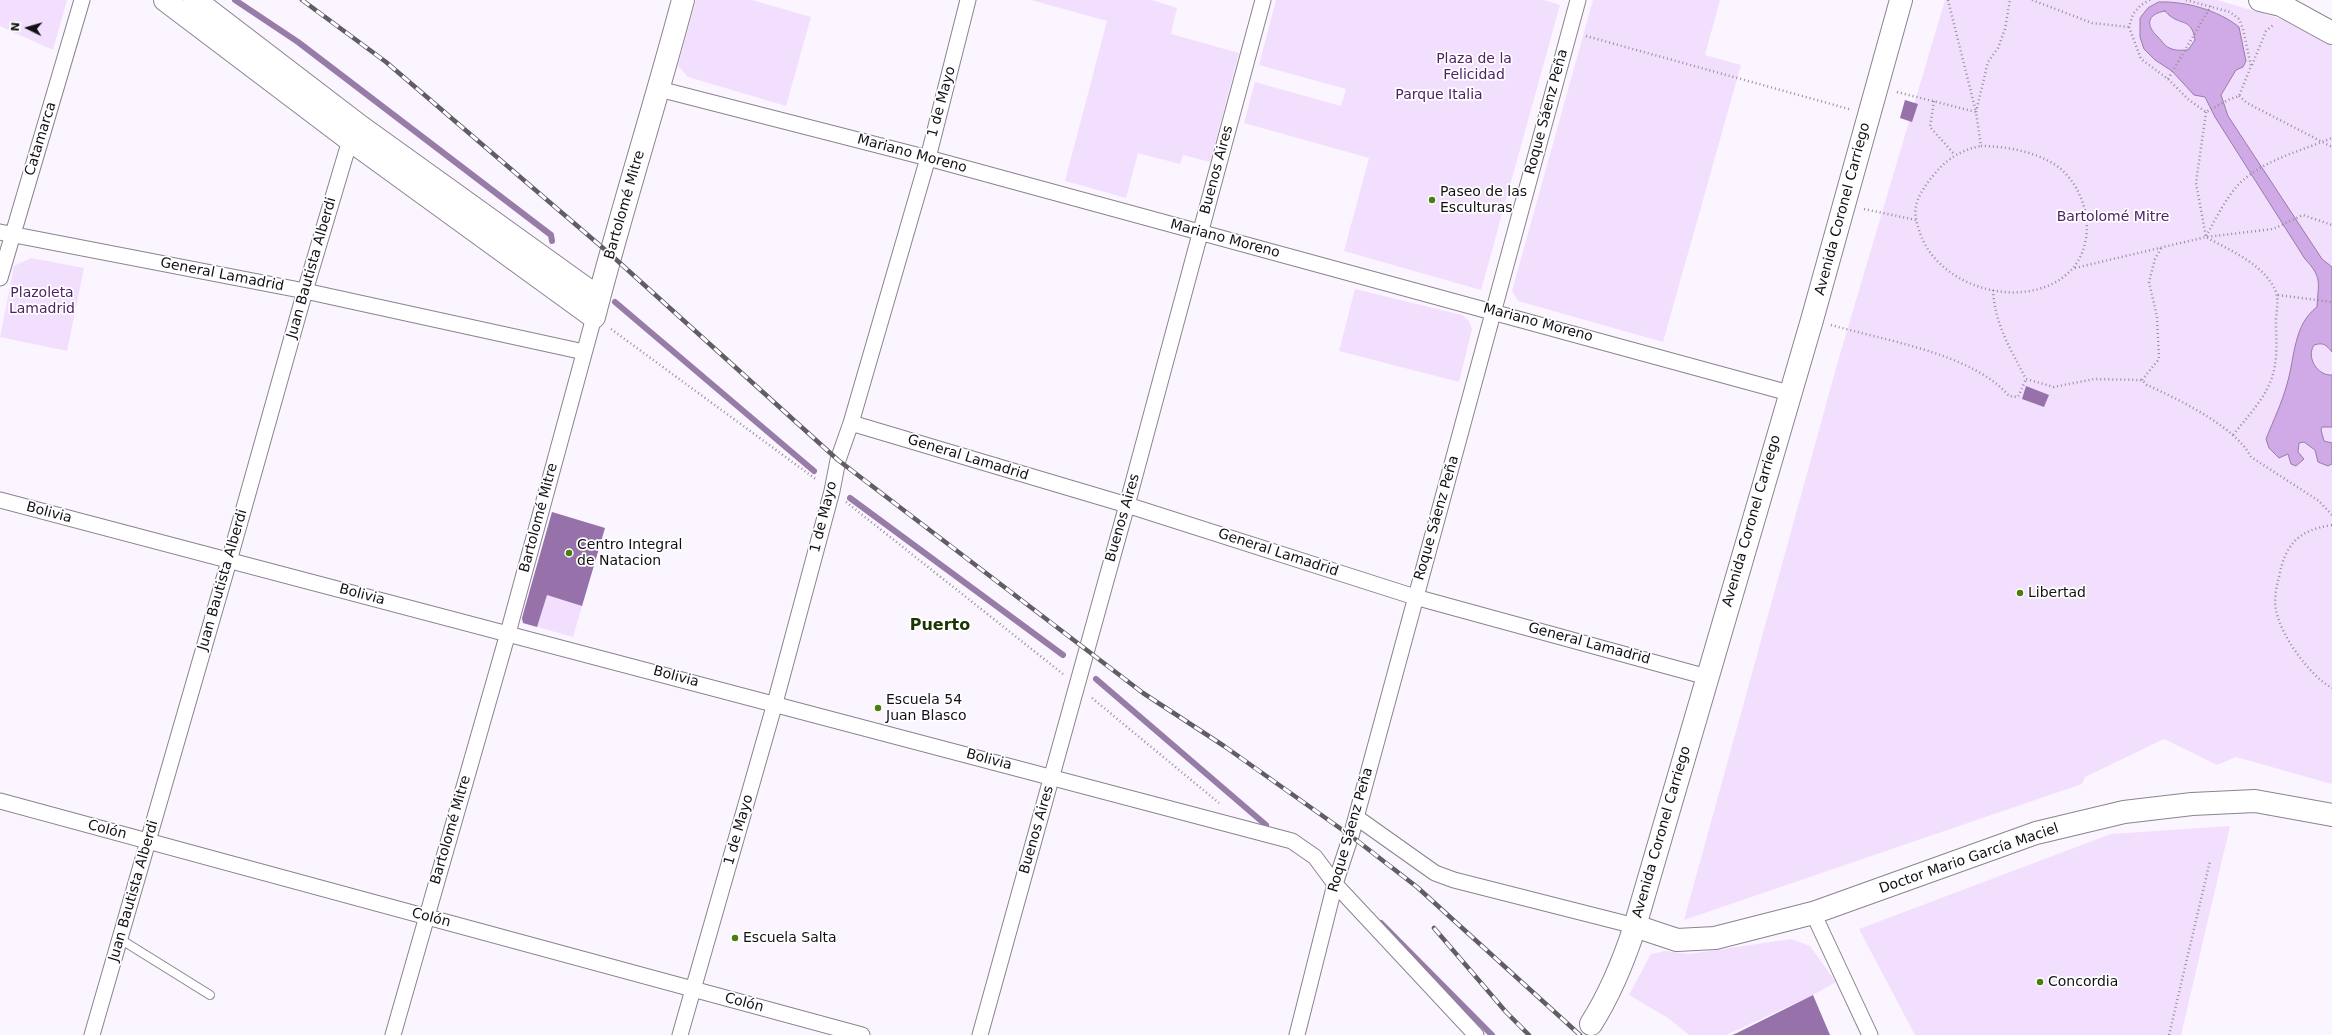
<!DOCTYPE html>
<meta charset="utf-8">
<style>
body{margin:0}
#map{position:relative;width:2332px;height:1035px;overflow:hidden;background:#fbf5ff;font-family:"DejaVu Sans",sans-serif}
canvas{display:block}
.north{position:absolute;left:8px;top:8px;width:40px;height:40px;-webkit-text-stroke:3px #fff;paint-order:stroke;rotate:275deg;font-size:11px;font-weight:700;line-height:16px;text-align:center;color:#131015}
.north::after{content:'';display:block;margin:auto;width:14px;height:18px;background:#131015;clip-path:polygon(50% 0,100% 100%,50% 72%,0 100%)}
</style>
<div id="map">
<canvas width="2332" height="1035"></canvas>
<div class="north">N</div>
</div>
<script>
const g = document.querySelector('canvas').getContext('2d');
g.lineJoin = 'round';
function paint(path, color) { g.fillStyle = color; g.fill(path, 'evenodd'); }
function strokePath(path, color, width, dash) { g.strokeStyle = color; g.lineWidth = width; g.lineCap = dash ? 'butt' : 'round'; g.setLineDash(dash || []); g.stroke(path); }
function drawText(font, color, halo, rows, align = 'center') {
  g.font = font + ' "DejaVu Sans",sans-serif'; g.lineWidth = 3.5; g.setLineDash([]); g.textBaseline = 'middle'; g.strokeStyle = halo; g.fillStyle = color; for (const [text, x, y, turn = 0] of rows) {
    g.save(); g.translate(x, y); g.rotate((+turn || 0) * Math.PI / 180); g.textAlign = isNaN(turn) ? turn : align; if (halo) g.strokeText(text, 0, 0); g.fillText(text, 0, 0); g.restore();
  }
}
paint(new Path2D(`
 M0 0H67L53 50 0 26Z
 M696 0H752L811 17 786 106 688 77 678 66Z
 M1031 0H1152L1177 8 1171 34 1239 53 1210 162 1183 155 1180 164 1138 153 1126 198 1065 181 1107 21Z
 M1276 0H1544L1560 5 1481 290 1344 251 1369 158 1244 123 1255 82 1341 106 1346 89 1259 65Z
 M1593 0H1720L1705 55 1741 65 1663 342 1518 301 1512 291Z
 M1945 0H2217L2302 25 2332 46V784L2236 757 2217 765 2164 739 2085 777 2082 784 1684 920 1838 361Z
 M31 258 84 268 67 351 0 337 14 266Z
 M1355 289 1462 315 1469 321 1472 329 1459 382 1339 351Z
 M552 512 605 528 573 637 523 623 522 618Z
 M2230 826 2181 1035H1915L1859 929 2111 834Z
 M1791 939 1810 946 1836 982 1813 995 1726 1035H1689L1668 1018 1629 995 1651 954 1665 951 1689 954Z`), '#f2dffd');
const water = new Path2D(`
 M2159 2C2185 1 2218 10 2239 27L2246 61 2243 67 2236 70 2221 95 2228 116 2322 259 2332 267V352C2326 345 2324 342 2314 345 2306 357 2317 376 2332 375V427H2322L2321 430 2324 441 2332 443V464L2328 466 2318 462 2315 450 2304 442 2299 443 2298 452 2304 459 2296 466 2291 464 2288 454 2279 458 2269 448 2266 439C2273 421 2282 403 2287 384 2295 358 2293 325 2317 307 2318 283 2323 278 2305 259L2215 117 2205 97 2194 95 2172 71 2155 60 2144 49 2140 37V18L2148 8ZM2165 11C2179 28 2191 15 2195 40L2188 50C2183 50 2177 51 2172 49 2165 47 2162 41 2158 37 2145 25 2147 14 2165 11Z`);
paint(water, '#d0aae6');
strokePath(water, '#977ca7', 1);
strokePath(new Path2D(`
 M235 0 298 42 551 235 552 241
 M615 302 814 471
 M850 498 1063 655
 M1096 679 1266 825
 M1381 923 1492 1035`), '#977ca7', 6);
paint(new Path2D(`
 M1905 100 1918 104 1912 122 1900 118Z
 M2026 386 2049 395 2044 407 2022 399Z
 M552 512 605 528 582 606 547 595 537 627 523 623 522 618Z
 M1813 995 1830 1035H1732L1737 1033Z`), '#9671aa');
const lane = new Path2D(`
 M120 939 210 995`);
const street = new Path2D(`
 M659 89 928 158 1789 393
 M0 232 305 291 584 352
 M0 278 82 0
 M851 423 1127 505 1415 597 1707 677
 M0 500 1292 841 1315 857 1335 884 1476 1035
 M0 801 862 1035
 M1356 817 1435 873 1454 880 1635 926
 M1813 913 1870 1035
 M92 1035 229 561 305 291 350 140 355 134
 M393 1035 508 633 594 317
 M680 1035 775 703 832 491 838 460 851 423 928 158 968 0
 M980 1035 1127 505 1263 0
 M1297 1035 1335 884 1351 836 1578 0`);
const secondary = new Path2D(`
 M165 0 350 140 594 317C621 211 655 106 683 0
 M195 0 361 127 599 298
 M2260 0 2281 5 2332 33
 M1635 926 1677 940 1715 938 1813 913 2036 833 2124 812 2192 804 2255 801 2332 815
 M1591 1024C1610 994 1624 960 1635 926L1812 320 1901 0`);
strokePath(lane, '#8b838f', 10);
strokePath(street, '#8b838f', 17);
strokePath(secondary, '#8b838f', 24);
strokePath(new Path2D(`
 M1948 0 1976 112
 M2032 0 2092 23 2129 27
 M2150 0 2141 5 2133 14 2129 27 2141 59 2168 79 2189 100 2206 112 2228 100 2239 96 2251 66 2243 29 2239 19 2230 12 2186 0
 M1586 36 1849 109
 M2252 65 2266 31 2273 25
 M2168 79 2211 6
 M1897 92 1976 112 1981 146
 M2239 96 2247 103 2332 147
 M1934 101 1930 127 1955 155
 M1976 112 1988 62 1998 48 2005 29 2010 0
 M2206 112 2196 183 2206 237C2229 250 2257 261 2272 284 2280 296 2277 306 2276 319 2276 338 2278 357 2273 374 2267 397 2247 417 2233 435
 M1981 146C2007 146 2045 153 2064 172 2095 203 2097 261 2054 283 2008 307 1937 283 1920 233 1917 224 1914 216 1916 206 1918 196 1925 186 1932 177 1945 160 1960 150 1981 146Z
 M1864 209 1916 220
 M2206 236C2216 219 2225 199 2239 184 2263 160 2301 151 2332 138
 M2075 268 2206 237 2273 229 2303 215 2332 225
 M1993 290C1995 325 2010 348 2026 379L2054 387 2094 379 2142 380 2147 385C2178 399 2236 427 2251 457L2319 501 2332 515
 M2278 295 2332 302
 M1831 325C1883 340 1974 354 2009 396L2018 397 2026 379
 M611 329 817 480
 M2142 380 2159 359 2157 317 2149 282 2155 259 2161 248
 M846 502 1063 674
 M2332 525C2298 530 2285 545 2279 577 2276 588 2274 599 2276 610 2281 636 2309 675 2332 688
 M1092 698 1219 803
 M2169 1035 2210 861`), '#949097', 2.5, [1, 3]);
strokePath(lane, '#fff', 8);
strokePath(street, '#fff', 15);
strokePath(secondary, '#fff', 22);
const rail = new Path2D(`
 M302 0 386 62 610 254 838 460 1143 693 1224 746 1351 836 1417 887 1580 1035
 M1434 928 1506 1012 1529 1035`);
strokePath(rail, '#615d63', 4.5);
strokePath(rail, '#fff', 3, [9]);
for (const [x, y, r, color] of [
 [1432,200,4,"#4a7e10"],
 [569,553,4,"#4a7e10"],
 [2020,593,4,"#4a7e10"],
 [878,708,4,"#4a7e10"],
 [735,938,4,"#4a7e10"],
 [2040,982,4,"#4a7e10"]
]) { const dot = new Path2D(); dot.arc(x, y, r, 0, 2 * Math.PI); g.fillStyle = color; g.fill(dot); strokePath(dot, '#fff', 1.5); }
drawText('14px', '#512167', '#fff', [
 ["Plaza de la",1474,59],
 ["Felicidad",1474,75],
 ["Parque Italia",1439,95],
 ["Bartolomé Mitre",2113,217],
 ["Plazoleta",42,293],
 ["Lamadrid",42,309]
]);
drawText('14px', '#131015', '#fff', [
 ["1 de Mayo",942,102,-75],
 ["Roque Sáenz Peña",1547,112,-75],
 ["Catamarca",41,139,-73],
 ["Mariano Moreno",912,154,15],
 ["Buenos Aires",1217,170,-75],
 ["Bartolomé Mitre",625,205,-74],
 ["Avenida Coronel Carriego",1843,209,-75],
 ["Mariano Moreno",1225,239,15],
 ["Juan Bautista Alberdi",312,268,-74],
 ["General Lamadrid",222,275,11],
 ["Mariano Moreno",1538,323,15],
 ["General Lamadrid",968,458,17],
 ["Bolivia",49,513,15],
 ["1 de Mayo",824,517,-76],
 ["Bartolomé Mitre",539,518,-75],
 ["Buenos Aires",1123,518,-74],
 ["Roque Sáenz Peña",1437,518,-74],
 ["Avenida Coronel Carriego",1752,521,-74],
 ["General Lamadrid",1278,553,18],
 ["Juan Bautista Alberdi",223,580,-74],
 ["Bolivia",362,595,15],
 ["General Lamadrid",1589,644,15],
 ["Bolivia",676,677,15],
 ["Bolivia",989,760,15],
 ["Colón",107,830,15],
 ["Bartolomé Mitre",451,830,-74],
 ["1 de Mayo",739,830,-74],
 ["Buenos Aires",1037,830,-74],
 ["Roque Sáenz Peña",1351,830,-74],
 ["Avenida Coronel Carriego",1662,832,-74],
 ["Doctor Mario García Maciel",1969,859,-19],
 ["Juan Bautista Alberdi",134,891,-74],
 ["Colón",431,918,15],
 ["Colón",744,1003,15]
]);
drawText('14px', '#131015', '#fff', [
 ["Paseo de las",1440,192],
 ["Esculturas",1440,208],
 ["Centro Integral",577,545],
 ["de Natacion",577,561],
 ["Libertad",2028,593],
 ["Escuela 54",886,700],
 ["Juan Blasco",886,716],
 ["Escuela Salta",743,938],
 ["Concordia",2048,982]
], 'left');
drawText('bold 16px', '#1b3402', '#fff', [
 ["Puerto",940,626]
]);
</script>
